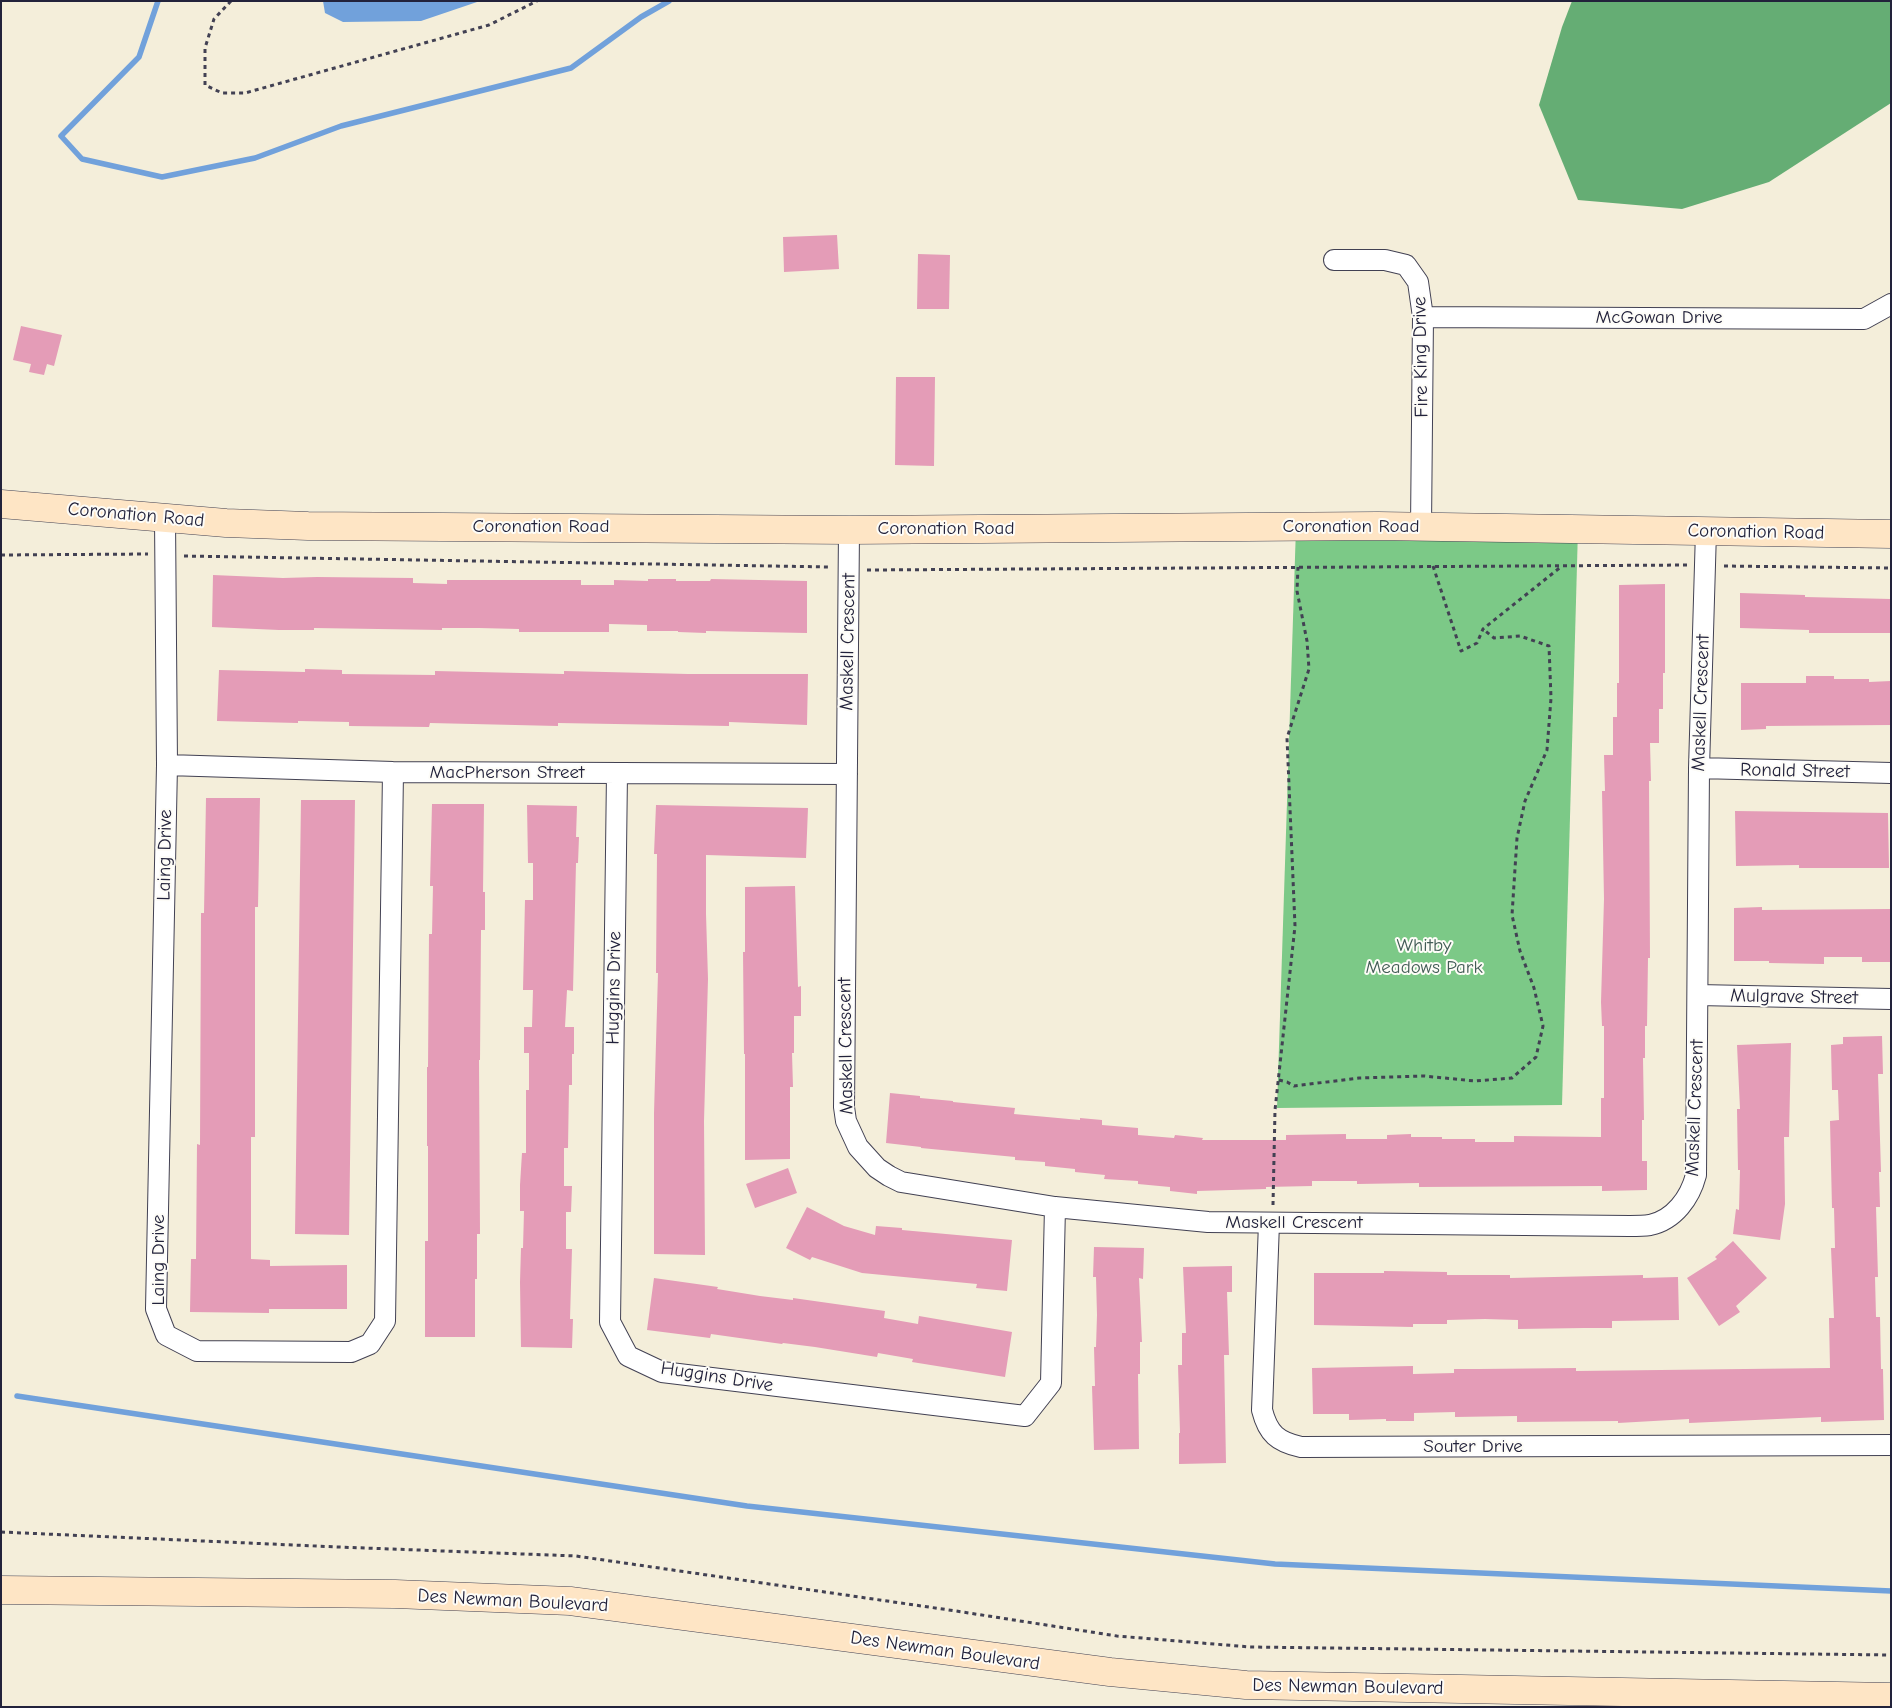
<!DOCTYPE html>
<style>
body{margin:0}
#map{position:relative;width:1892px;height:1708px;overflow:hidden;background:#f4eeda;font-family:"Comic Neue",sans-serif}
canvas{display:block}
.frame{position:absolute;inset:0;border:2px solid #22223b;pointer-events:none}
</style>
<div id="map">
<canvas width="1892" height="1708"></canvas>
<div class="frame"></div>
</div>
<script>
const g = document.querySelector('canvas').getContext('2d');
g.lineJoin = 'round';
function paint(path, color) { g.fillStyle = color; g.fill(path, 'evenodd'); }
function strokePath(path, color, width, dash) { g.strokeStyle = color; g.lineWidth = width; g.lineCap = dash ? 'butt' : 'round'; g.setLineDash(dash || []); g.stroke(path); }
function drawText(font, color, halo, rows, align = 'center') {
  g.font = font + ' "Comic Neue",sans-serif'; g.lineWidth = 4; g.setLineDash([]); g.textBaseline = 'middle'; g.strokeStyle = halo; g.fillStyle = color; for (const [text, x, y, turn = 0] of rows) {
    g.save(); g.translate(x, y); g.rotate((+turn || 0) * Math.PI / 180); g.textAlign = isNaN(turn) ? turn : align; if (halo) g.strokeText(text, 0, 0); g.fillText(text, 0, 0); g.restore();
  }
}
paint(new Path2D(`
 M1296 527 1578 529 1562 1105 1277 1108Z`), '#7cc987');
paint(new Path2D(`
 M1572 1H1891V103L1769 182 1682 209 1578 200 1539 105 1562 27Z`), '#65ad74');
paint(new Path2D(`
 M323 1H480L421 21 343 22 325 13Z`), '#71a1db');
strokePath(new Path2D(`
 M158 1 139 57 61 136 82 159 162 177 255 158 341 126 571 68 641 17 669 1
 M17 1396 747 1506 1275 1564 1891 1591`), '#71a1db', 5.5);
paint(new Path2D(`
 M837 235 839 269 784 272 783 237Z
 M918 254 950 255 949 309H917Z
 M21 326 62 335 54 366 47 364 44 375 29 372 31 364 13 360Z
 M896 377H935L934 466 895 465Z
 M213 575 283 578 317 577 413 578V583L447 584V580H581V585H614V580L648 581V579H676V581H710L711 579 807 581V633L706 631V633L678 632V631H647V625L609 624V632H519V629L479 628H442V630L314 628V630H279L212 627Z
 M1665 584V673H1663V709H1659V743H1650L1651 781H1649L1650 958H1648L1647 1026H1645V1058H1643L1644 1120H1642V1161H1647V1190L1602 1191V1186L1419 1187V1183L1357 1184V1181H1312V1186L1266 1187V1189L1197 1191V1194L1170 1191V1187L1138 1184V1181L1104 1179 1105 1175 1075 1172V1169L1045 1166V1162L1015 1160V1157L921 1148V1147L886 1143 890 1093 920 1096V1098L953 1101V1102L1015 1108 1014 1114 1080 1120V1118L1102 1120V1125L1138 1128V1135L1174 1138 1175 1135 1203 1138 1202 1140H1286V1135L1346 1134V1139H1387V1135L1411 1134V1137H1442V1139H1475V1142H1514V1136L1601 1137V1098H1604V1026H1602L1601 1002 1604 899 1602 791H1605L1604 755H1613V717H1617V683H1619V585Z
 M1740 593 1805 595V597L1891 599V633H1809V630L1740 628Z
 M305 669 342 670V674L435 675V671L564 674V671L688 674H808L807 725 729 722V726L558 723V726L430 723 429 727 349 726V722L298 721V723L217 721 219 670 305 672Z
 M1806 676H1834V679H1869V682L1891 681V725L1766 726V729L1741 730V683H1806Z
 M206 798H260L258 907H255V1137H251V1259L270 1260V1266L347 1265V1309H269V1313L190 1312 191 1259H196L197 1144 200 1145 201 913H204Z
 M301 800H355L349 1235 295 1234Z
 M432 804H484L483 892H485V930H481L480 1060H479L480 1234H477V1279H475V1337H425V1241H428V1146H427V1067H428L429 934H432L433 886H430Z
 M527 805 577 806 576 837H579L578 863H576L573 991 567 990 565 1027H574V1054H572V1085H569L568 1148H564V1186H572L571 1212H566V1249H572L570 1319H573L572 1348 521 1347 520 1282 521 1248H523L524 1211H520V1185L522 1153H526V1090H529V1053H524V1027H532L533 990H523L525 900H533V863H528Z
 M656 805 808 808 806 858 706 855V914L708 979 704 1121 705 1255 654 1254V1113L658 973H656L657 854H654Z
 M1735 811 1888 813 1889 868H1799V865L1736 866Z
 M795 886 798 987 801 986V1016H794V1053H792L793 1087H790V1159L745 1160V1054H744L743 952H745V887Z
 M1762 907V910L1891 909V962H1862V957H1824V964L1769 963V961H1734V908Z
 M1882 1036 1883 1074H1878L1881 1172H1879L1880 1207H1876L1878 1277H1875L1876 1317H1880L1881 1369H1883L1884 1420 1821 1422V1417L1689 1423V1419L1618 1423V1421L1517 1422V1416L1455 1417V1412L1414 1413V1421H1386V1419L1349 1420V1414H1313L1312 1368 1413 1366V1374L1454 1373V1369H1479L1576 1368V1371L1830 1368 1829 1318H1834L1831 1248H1835L1834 1208H1832L1830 1121 1839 1120 1838 1090H1832L1831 1045 1843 1044V1037Z
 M1791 1043 1789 1137H1784L1785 1204 1780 1240 1733 1234 1736 1209 1739 1210 1740 1170H1738L1737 1109H1740L1737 1045Z
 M788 1168 797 1193 755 1208 746 1184Z
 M807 1207 844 1226 875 1235 876 1226 902 1228V1230L1012 1240 1007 1291 976 1288 977 1284 862 1273 812 1257 810 1260 786 1248Z
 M1733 1241 1767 1278 1736 1306 1740 1312 1719 1326 1687 1278 1717 1259 1715 1257Z
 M1094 1247 1144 1248 1143 1279 1139 1278 1142 1342H1140V1374H1138L1139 1449 1094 1450 1092 1386H1095L1094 1347H1096L1097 1315 1096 1277H1093Z
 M1232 1266V1292H1227L1229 1355H1224L1226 1463 1179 1464V1433H1180L1178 1365H1182V1333H1186L1183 1267Z
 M1384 1271 1447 1272V1275H1510V1278L1643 1275V1278L1678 1277 1679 1320 1612 1321V1328H1584L1518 1329V1320L1485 1319 1447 1320V1324H1413V1327L1314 1325V1273H1384Z
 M654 1278 718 1287 717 1289 760 1296 793 1300V1298L885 1311 884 1318 918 1324 919 1316 1012 1332 1005 1377 912 1362 913 1359 878 1353 877 1357 815 1347 783 1343 782 1344 711 1334 710 1338 647 1330Z`), '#e49cb7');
const street = new Path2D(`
 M1334 260H1385L1406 265 1418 282 1423 317 1421 527
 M1423 317 1864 319 1891 304
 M165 518 167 765 156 1309 166 1335 197 1351 351 1352 370 1344 385 1321 393 772
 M849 530 844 1107 846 1121 858 1147 877 1168 889 1176 901 1182 1055 1207 1208 1222 1630 1226C1636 1226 1643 1226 1650 1225 1674 1220 1690 1198 1696 1175L1699 768 1706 531
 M167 765 393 772 847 774
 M1699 768 1891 773
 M617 773 610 1322 628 1356 662 1372 1025 1416 1051 1383 1055 1207
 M1698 995 1891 999
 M1269 1223 1262 1410C1268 1434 1278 1442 1301 1447L1891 1445`);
const secondary = new Path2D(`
 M1 504 226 523 308 526 849 530 1378 526 1891 534
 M1 1590 395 1594 570 1601 1110 1672 1246 1685 1891 1697`);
strokePath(street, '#424153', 22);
strokePath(secondary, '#424153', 29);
strokePath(new Path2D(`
 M231 1 214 19 205 48V85L222 93H245L489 25 537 1
 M1 555 148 554
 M184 556 830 567
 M1433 566 1461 651 1477 643 1483 629 1562 566
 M1724 566 1891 568
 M867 570 1688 565
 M1279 1080 1287 1082 1294 1086 1359 1078 1424 1076 1475 1081 1512 1078 1536 1057 1543 1026 1534 988 1520 951 1512 915 1517 838 1525 801 1547 750 1551 698 1549 646 1520 636 1494 638 1483 629
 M1273 1205 1275 1110 1295 926 1287 738 1309 669 1307 641 1297 591 1298 567
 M1 1532 338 1547 576 1556 956 1611 1117 1636 1250 1647 1891 1655`), '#424153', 3, [4, 4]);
strokePath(street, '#fff', 20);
strokePath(secondary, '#fee5c5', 28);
drawText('19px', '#22223b', '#fdfcf7', [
 ["McGowan Drive",1659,318],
 ["Fire King Drive",1421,357,-91],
 ["Coronation Road",136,515,5],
 ["Coronation Road",541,527],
 ["Coronation Road",1351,527],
 ["Coronation Road",946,529],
 ["Coronation Road",1756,532,1],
 ["Maskell Crescent",848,642,-89],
 ["Maskell Crescent",1701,703,-88],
 ["Ronald Street",1795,771,1],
 ["MacPherson Street",507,773],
 ["Laing Drive",165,855,-89],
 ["Huggins Drive",614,988,-89],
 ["Mulgrave Street",1794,997,1],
 ["Maskell Crescent",846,1046,-91],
 ["Maskell Crescent",1695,1108,-88],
 ["Maskell Crescent",1294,1223],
 ["Laing Drive",159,1260,-90],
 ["Huggins Drive",717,1377,9],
 ["Souter Drive",1473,1447],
 ["Des Newman Boulevard",513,1601,3],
 ["Des Newman Boulevard",945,1651,8],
 ["Des Newman Boulevard",1348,1687,1]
]);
drawText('19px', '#425c56', '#fdfcf7', [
 ["Whitby",1424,946],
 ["Meadows Park",1424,968]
]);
</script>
